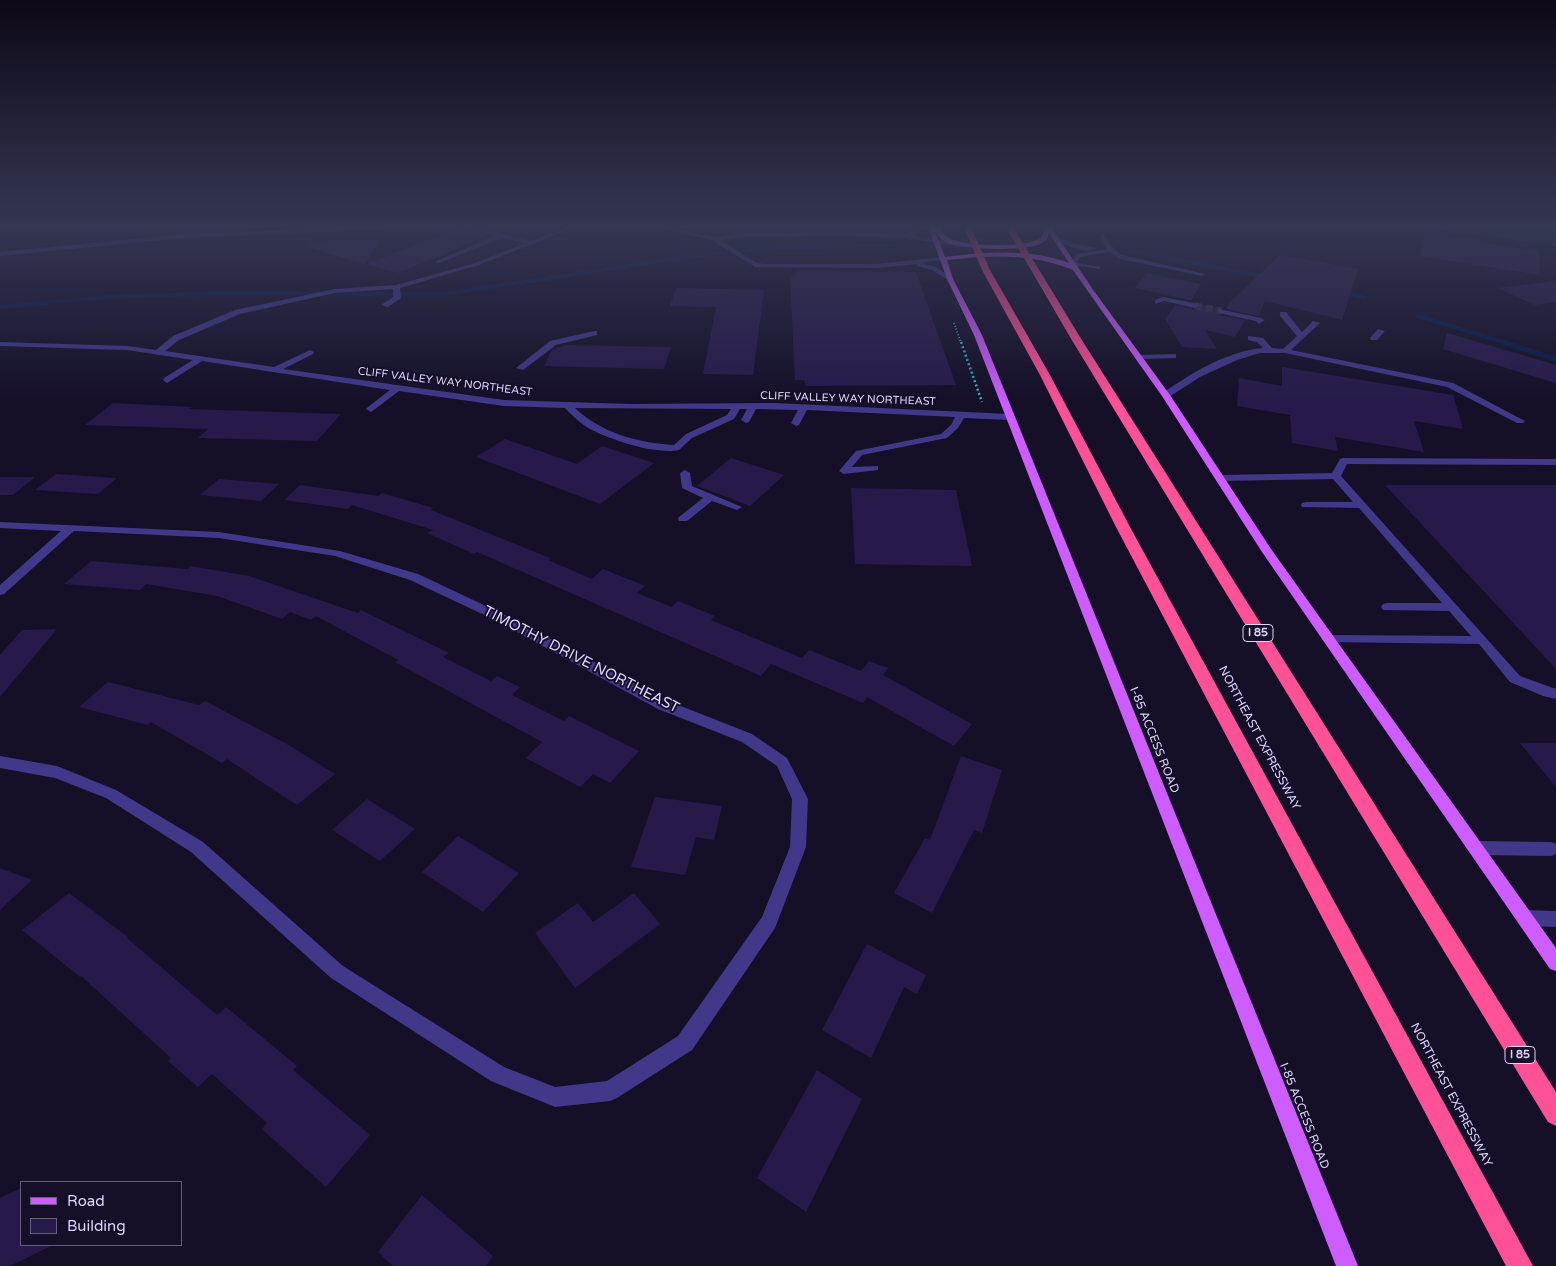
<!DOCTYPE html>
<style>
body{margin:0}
#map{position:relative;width:1556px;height:1266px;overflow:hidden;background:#150f28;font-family:"Varela Round",sans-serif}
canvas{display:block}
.legend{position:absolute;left:20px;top:1181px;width:162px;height:65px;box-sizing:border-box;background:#150f28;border:1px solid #655f7e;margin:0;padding:6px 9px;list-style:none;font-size:15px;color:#ded6ff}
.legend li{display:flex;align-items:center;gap:10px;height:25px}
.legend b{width:25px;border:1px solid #655f7e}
</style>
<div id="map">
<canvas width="1556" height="1266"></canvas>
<ul class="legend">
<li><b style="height:6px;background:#ce5dff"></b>Road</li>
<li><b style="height:14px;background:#271a4a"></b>Building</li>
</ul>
</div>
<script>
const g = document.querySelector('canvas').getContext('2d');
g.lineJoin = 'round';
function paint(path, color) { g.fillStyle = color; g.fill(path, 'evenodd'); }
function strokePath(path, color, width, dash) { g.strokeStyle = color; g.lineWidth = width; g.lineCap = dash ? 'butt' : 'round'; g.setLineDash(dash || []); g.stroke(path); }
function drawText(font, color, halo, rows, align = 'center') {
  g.font = font + ' "Varela Round",sans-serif'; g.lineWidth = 4; g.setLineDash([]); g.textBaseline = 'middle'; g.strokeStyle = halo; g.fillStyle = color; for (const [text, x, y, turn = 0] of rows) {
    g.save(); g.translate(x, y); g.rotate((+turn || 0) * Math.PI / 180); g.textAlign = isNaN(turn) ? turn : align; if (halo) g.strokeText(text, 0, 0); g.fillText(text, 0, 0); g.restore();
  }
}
paint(new Path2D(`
 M1423 227H1556V246Z`), '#123132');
strokePath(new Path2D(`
 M1130 251 1267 277
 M1342 292 1365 298
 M0 307 109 297 229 293 444 294 694 256 777 248 896 245
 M1418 316 1506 343`), '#081b48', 4);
strokePath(new Path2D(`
 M1502 342 1556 359`), '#081b48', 5);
paint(new Path2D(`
 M461 227 488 236 398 273 367 264Z
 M1424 233 1539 251 1540 275 1420 256Z
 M380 240 365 264 305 247V243Z
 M1280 255 1358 269 1342 320 1265 301 1259 316 1226 309 1230 302Z
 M796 271 916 272 956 385 806 386 804 380H795L790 277 796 276Z
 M1147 273 1201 284 1191 300 1135 288Z
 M1556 281V302L1535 305 1498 288Z
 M676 288 764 290 753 375 703 374 716 307 670 306Z
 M1200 304 1218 308 1219 315 1245 320 1235 337 1205 330 1217 349 1182 347 1165 319 1175 305 1195 310 1200 308Z
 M1447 333 1556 365V383L1443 349Z
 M565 345 671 347 664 369 544 366 552 350Z
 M1282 367 1453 395 1463 429 1414 421 1424 452 1335 437 1338 451 1292 443 1290 415 1237 406 1239 378 1282 386Z
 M113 403 193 407 189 409 341 414 317 441 198 438 208 429 85 425Z
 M505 439 577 464 602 446 654 463 600 504 476 457Z
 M731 458 784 475 750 506 697 486Z
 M56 474 117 478 98 494 35 490Z
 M0 477H35L13 495H0Z
 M219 479 279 484 261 501 200 495Z
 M300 485 378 496 382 493 433 508 431 510 550 558 548 560 592 579 603 569 645 586 637 593 672 607 678 601 715 616 711 620 802 658 809 650 861 671 869 661 888 668 883 675 972 724 954 746 867 697 863 703 771 664 761 676 477 552 474 554 427 533 433 530 352 505 348 509 284 500Z
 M1385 485H1556V669Z
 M851 488 956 490 972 566 855 564Z
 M91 561 188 569 190 566 249 576 358 613 361 610 449 653 443 657 491 681 497 676 520 687 512 695 564 721 569 716 639 751 610 783 593 774 580 787 526 758 542 742 395 662 398 660 316 616 311 620 290 612 282 619 217 596 146 584 140 590 64 584Z
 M57 629 0 697V655L22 630Z
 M108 682 199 705 205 701 285 743 335 774 297 805 227 759 222 763 151 722 148 725 79 707Z
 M1520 743H1556V787Z
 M961 756 1002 770 982 833 974 830 932 913 894 893 925 838 930 840Z
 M655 797 722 806 714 840 696 837 685 875 631 867Z
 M367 799 415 829 380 861 332 830Z
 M458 836 519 873 483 912 422 872Z
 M0 868 32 880 0 910Z
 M69 893 128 937 127 938 217 1015 226 1007 297 1066 293 1070 370 1135 326 1187 262 1129 267 1123 212 1074 198 1087 168 1061 171 1058 81 976 80 977 22 930Z
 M634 893 660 924 575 988 535 933 578 903 593 922Z
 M867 944 926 975 917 994 904 987 871 1058 822 1030Z
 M817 1070 862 1099 806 1212 757 1178Z
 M21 1188V1245H53L10 1266H0V1198Z
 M422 1195 493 1256 486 1266H393L378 1252Z`), '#271a4a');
strokePath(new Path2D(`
 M1195 306 1222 311`), '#332d48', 7, [7, 4]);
strokePath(new Path2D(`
 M954 323 961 343`), '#2bbcbe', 2, [1, 2]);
strokePath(new Path2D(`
 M961 342 982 402`), '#2bbcbe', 2.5, [2, 2.5]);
paint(new Path2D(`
 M350 227H385L382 229 184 238 0 256V252L184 234Z
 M463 227H472L531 241 568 227H576L479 265 400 288 401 298 388 307 381 305 393 297V289L335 293 240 314 179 340 165 351 274 367 310 350 314 352 313 354 283 369 504 400 631 404 774 403 1009 414 1014 417 1009 420 964 418 958 428 947 438 862 455 852 467 878 466V470L844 474 839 471 856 451 941 434 951 425 955 417 807 410 799 425 796 426 791 423 798 410 756 409 749 422 746 423 741 420 747 409H740L734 419 692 438 679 450C655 455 606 439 585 426 578 421 571 414 565 408L504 406 399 391 371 412 366 409 368 407 390 390 202 361 167 383 163 380 164 378 193 360 127 350 0 346V342L127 346 156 350 173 336 235 310 335 289 396 285 475 263 525 243 502 238 440 263H436V261L495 236ZM575 408 731 409 727 415 686 434 674 445C639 443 601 433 575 408Z
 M656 227H666L714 237 746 233 844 232 906 234 923 227H930L914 235 963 245 960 247 906 238 844 236 746 237 720 240 757 263 764 264H876L942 257 944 258V260L921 263 936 267 952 278 953 279 950 281 932 270 917 266V264L876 268 755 267 712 240Z
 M1103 234 1114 249 1122 255 1205 274 1202 276 1120 259 1110 252 1080 257 1077 263 1100 267V269L1071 265 1076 254 1107 249 1100 236Z
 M1056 237 1075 244 1097 248C1086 255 1065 245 1054 240L1053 239Z
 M1163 297 1198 304 1199 306 1195 308 1164 301 1155 304V300Z
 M1219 309 1261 318 1265 320 1259 324 1256 321 1219 313Z
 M1280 312H1286L1302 332 1313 321 1320 323 1291 350 1453 383 1525 421 1523 423H1517L1447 387 1285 353H1260L1237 360 1200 377 1169 397H1163V393C1191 373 1228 351 1263 348L1257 342 1248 340V336L1263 338 1272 348 1283 349 1297 336 1280 316Z
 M1378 329 1385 331 1377 340H1371L1370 338Z
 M594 331H597V335L556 345 523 370 516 368 550 341Z
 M1176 354V358H1173L1138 359 1134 357 1138 355Z
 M1343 458 1556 459V465L1347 464 1341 476 1520 676 1556 689V699L1543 696 1510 682 1479 644 1324 642 1322 639 1328 635 1471 636 1449 611 1383 610 1381 607 1383 604 1387 603H1442L1359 508 1302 507 1301 505 1302 503 1306 502H1353L1333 479 1219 481 1214 478 1219 475 1332 473 1340 459Z
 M685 470 690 473 692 486 742 507 737 510 712 501 687 521H679L678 519 679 517 703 498 682 488 680 473Z
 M0 522 219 532 340 551 418 574 503 614 668 701 752 734 787 758 808 799 806 847 775 928 692 1050 617 1098 610 1101 555 1107 491 1081 331 978 191 852 106 798 55 778 0 768V756L57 766 116 790 203 842 343 966 504 1067 555 1087 607 1081 678 1036 762 917 790 847 792 799 777 766 742 742 658 709 495 620 410 580 335 556 219 538 74 531 4 594 0 595V585L61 531 0 528Z
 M1476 841 1551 842 1556 844V854L1551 856 1476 855 1470 853 1468 848 1470 843Z
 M1525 910 1556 911V927L1525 926 1519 924 1517 918 1519 912Z`), '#413889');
paint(new Path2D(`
 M928 227H939C942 231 944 236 949 238 964 247 1027 248 1041 238L1045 227H1051L1094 291 1170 395 1271 549 1556 948V971L1550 969 1262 552 1162 396 1073 270C1033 253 989 255 947 260L953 279 982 335 1358 1266H1336L974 335 947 279ZM935 231C938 235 941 240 946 242 964 250 1025 252 1042 243 1046 241 1048 237 1049 233L1069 263C1031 248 985 252 945 257Z`), '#ce5dff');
paint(new Path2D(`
 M964 227H971L990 270 1050 375 1130 527 1533 1266H1506L1116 527 1040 375 982 270Z
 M1006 227H1013L1080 337 1556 1092V1126L1548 1122 1070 337Z`), '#ff5198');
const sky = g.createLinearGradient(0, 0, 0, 404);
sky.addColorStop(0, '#0c0816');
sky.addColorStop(0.56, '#353753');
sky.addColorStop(1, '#35375300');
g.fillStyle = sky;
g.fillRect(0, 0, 1556, 404);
drawText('11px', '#ded6ff', '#150f28', [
 ["CLIFF VALLEY WAY NORTHEAST",445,382,7],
 ["CLIFF VALLEY WAY NORTHEAST",848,399,2]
]);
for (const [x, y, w] of [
 [1258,633,30],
 [1520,1055,30]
]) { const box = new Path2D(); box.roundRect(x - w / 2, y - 8.5, w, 17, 4); g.fillStyle = '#150f28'; g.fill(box); strokePath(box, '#ded6ff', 1); }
drawText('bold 11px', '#ded6ff', null, [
 ["I 85",1258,633],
 ["I 85",1520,1055]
]);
drawText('12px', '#ded6ff', '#150f28', [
 ["NORTHEAST EXPRESSWAY",1259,738,62],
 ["I-85 ACCESS ROAD",1154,740,68],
 ["NORTHEAST EXPRESSWAY",1451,1095,62],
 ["I-85 ACCESS ROAD",1304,1116,68]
]);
drawText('15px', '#ded6ff', '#150f28', [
 ["TIMOTHY DRIVE NORTHEAST",581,660,27]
]);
</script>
